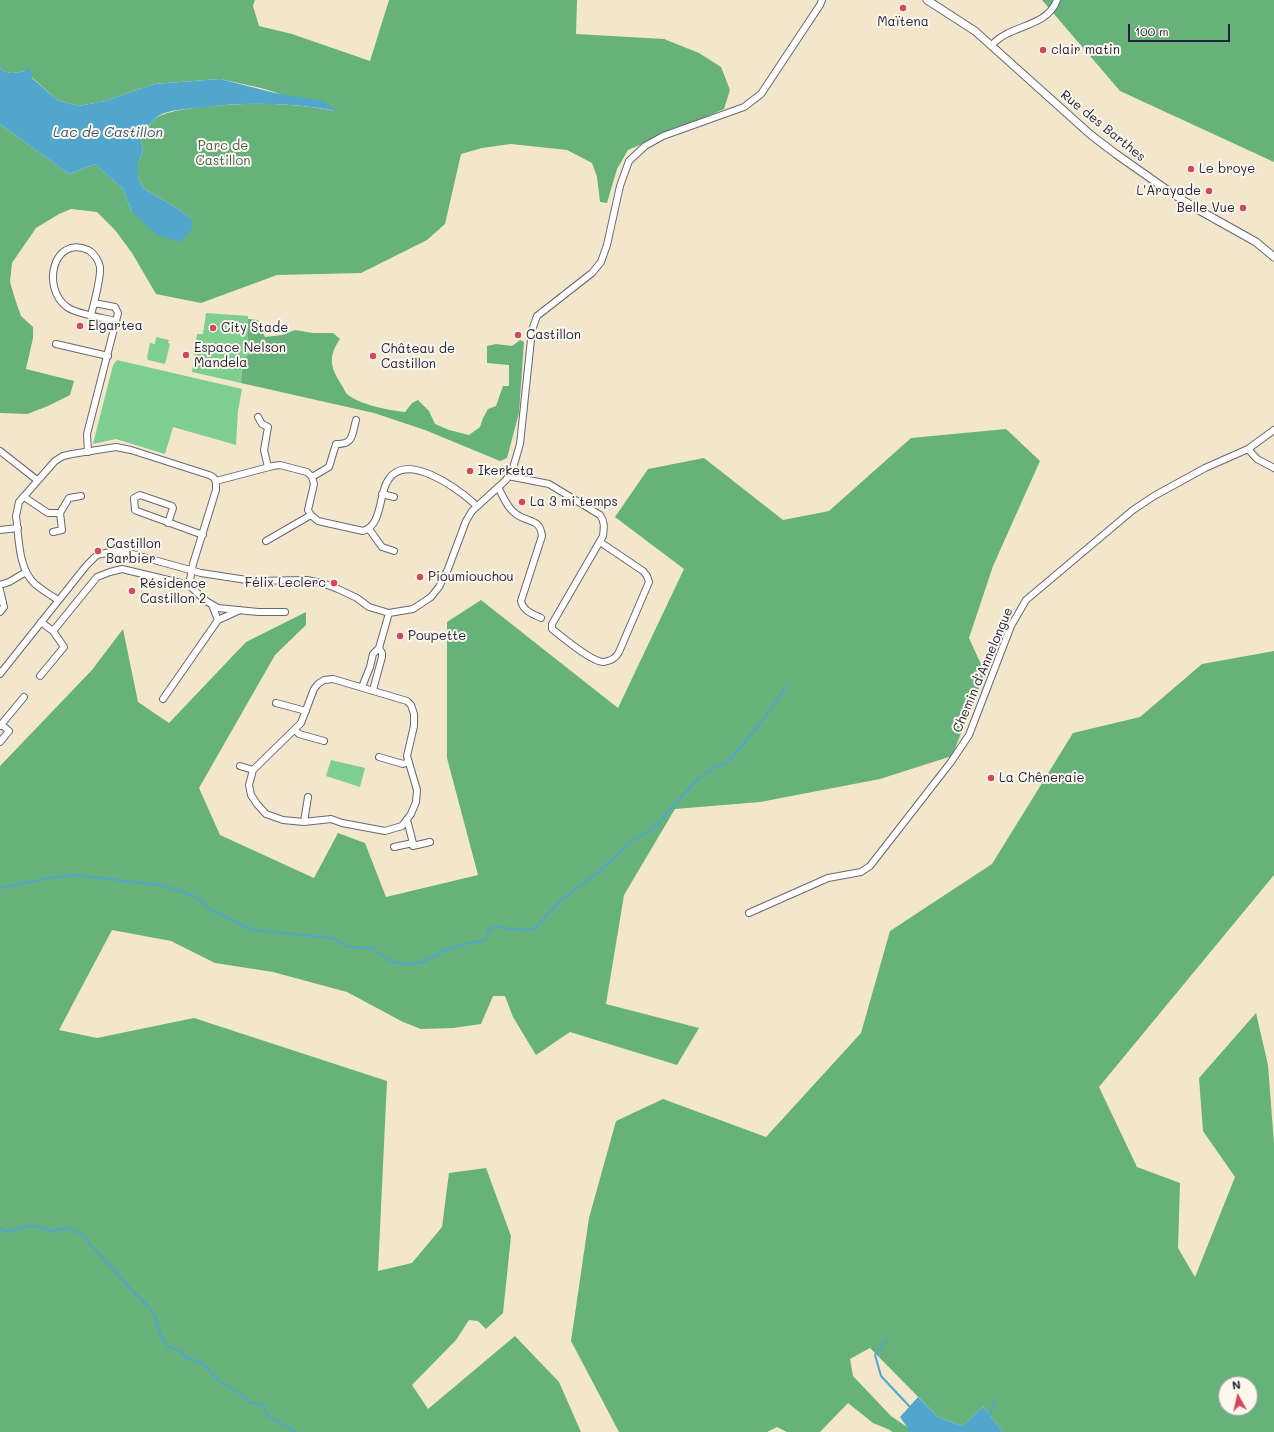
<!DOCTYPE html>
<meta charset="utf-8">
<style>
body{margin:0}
#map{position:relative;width:1274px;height:1432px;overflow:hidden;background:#f2e7cd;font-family:Mali,sans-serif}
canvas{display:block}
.north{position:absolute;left:1218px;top:1376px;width:40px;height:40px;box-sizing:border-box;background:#fbf7ec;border:1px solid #a4a2a5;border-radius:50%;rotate:352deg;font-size:11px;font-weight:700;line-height:16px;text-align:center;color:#22223b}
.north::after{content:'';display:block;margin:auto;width:14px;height:18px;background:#d1495b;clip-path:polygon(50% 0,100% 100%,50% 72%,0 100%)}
.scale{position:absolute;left:1128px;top:24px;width:102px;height:18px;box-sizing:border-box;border:2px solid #22223b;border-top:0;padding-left:5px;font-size:12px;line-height:14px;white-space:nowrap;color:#22223b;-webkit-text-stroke:3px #fbf7ec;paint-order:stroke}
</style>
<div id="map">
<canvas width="1274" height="1432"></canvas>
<div class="north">N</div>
<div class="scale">100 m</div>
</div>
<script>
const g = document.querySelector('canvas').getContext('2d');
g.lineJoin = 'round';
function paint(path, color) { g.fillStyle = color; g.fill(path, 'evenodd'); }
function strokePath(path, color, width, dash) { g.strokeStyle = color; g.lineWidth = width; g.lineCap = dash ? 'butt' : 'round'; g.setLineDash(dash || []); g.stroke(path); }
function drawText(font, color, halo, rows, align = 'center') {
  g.font = font + ' Mali,sans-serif'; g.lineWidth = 4; g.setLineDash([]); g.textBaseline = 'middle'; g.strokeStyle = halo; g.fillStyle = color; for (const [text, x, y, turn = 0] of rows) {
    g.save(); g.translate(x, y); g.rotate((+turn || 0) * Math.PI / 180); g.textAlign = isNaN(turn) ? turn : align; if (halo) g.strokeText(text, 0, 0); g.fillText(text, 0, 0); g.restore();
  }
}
paint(new Path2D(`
 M206 313 248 316V340L251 346V352L243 359 241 383 192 372 197 334H203Z
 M156 337 169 340 168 343 170 344 165 364 148 360 147 357 150 343 155 344Z
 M117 360 242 389 238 411 236 445 173 427 165 454 116 439 93 444 113 365Z
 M331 760 365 768 360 787 326 776Z`), '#7ecf8f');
paint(new Path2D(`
 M0 0H255L253 6 259 26 292 34 370 61 389 0H577L576 34 664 39 699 53 721 67 730 90 724 109 628 150 617 169 607 203 600 202 597 177 592 163 567 150 511 144 482 148 461 154 445 224 427 240 361 273 277 275 201 303 156 294 132 253 115 230 97 212 71 209 59 214 36 228 12 263 10 282 15 299 21 316 33 327V338L26 369 74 381 70 395 48 406 27 414 0 413V124L69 174 95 164 123 189 132 212 192 219 175 207 143 188 138 177V164L143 150 140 136C148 130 152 118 162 115 174 110 188 109 201 107 246 102 291 102 335 111L261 88 220 79 154 84 105 101 78 106 57 100 25 71C16 73 7 75 0 68Z
 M1042 0H1274V162L1120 91Z
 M248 319 258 320 265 337 282 335 295 330 313 333H333L340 339C328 357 330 366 341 384 343 387 345 392 347 394 357 404 392 411 405 412L412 403 418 400 429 411 435 424 449 430 469 435 480 427 483 418 488 409 496 406 503 386H509V365L487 363V346L496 344 512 346 520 340 524 342 519 413 507 458 500 461 425 430 374 413 241 383 243 359 251 352V346L248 340Z
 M1006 429 1040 461 993 566 969 638 985 673 952 756 880 779 760 802 675 809 624 895 606 1004 699 1028 677 1065 570 1032 536 1055 513 1017 505 996H493L481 1024 453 1028 421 1029 403 1022 347 992 273 972 215 963 171 941 112 930 59 1030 97 1038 194 1018 387 1081 378 1271 412 1263 442 1227 449 1173 486 1168 511 1236 503 1313 486 1329 478 1321 469 1320 456 1340 412 1385 428 1409 515 1336 559 1382 581 1432H0V766L92 670 123 629 138 702 169 723 246 642 306 612V625L275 655 199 788 220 835 314 878 338 833 365 843 386 897 478 875 447 758V622L481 600 618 708 684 569 615 517 648 469 704 458 783 520 829 511 911 438Z
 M1274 651V875L1099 1087 1137 1167 1180 1183 1178 1248 1195 1277 1235 1177 1203 1131 1199 1078 1256 1013 1268 1065 1274 1144V1432H1003L983 1407 962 1426 938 1417 870 1348 850 1359 853 1376 891 1416 907 1427 911 1432H892L890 1430 873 1423 848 1403 820 1432H787L777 1427 767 1432H619L571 1341 589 1218 616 1121 663 1099 766 1137 861 1033 890 931 992 864 1073 733 1140 717 1202 664ZM1226 1384H1250V1408H1226Z`), '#66b27a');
paint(new Path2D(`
 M0 68C7 75 16 73 25 71L27 68 30 69 32 78 57 100 78 106 105 101 154 84 220 79 275 93 323 101 337 111C290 102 243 102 196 108 186 109 169 110 160 115 156 117 153 122 149 125V133H145L140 136 143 150 138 164V177L143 188 175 207 192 219 191 231 180 242 157 235 132 212 123 189 95 164 69 174 0 124Z
 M918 1397 938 1417 962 1426 983 1407 1003 1432H909L907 1427 900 1417Z`), '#50a6cc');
strokePath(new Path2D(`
 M0 888 49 878 75 875 159 885 172 888 194 896 211 910 253 930 332 938 348 947 372 948 388 960 398 963 409 964 423 962 452 947 485 940 489 930 493 927 527 930 535 928 562 899 596 874 631 842 651 830 659 823 670 809 699 778 717 766 729 761 759 725 787 686
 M0 1228 6 1232 28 1226H37L52 1232C65 1226 70 1227 82 1235L128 1286 148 1306 154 1314 160 1333 167 1346 182 1352 185 1357 189 1359 195 1360 203 1364 220 1382 241 1394 250 1403 264 1405 267 1415 296 1432
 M887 1340 875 1355 881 1376 910 1407
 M989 1417 995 1400`), '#50a6cc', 2);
const minor = new Path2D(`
 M992 45C1010 24 1047 28 1057 0
 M91 315C94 303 101 279 100 267 99 261 94 253 88 250 53 235 41 288 67 307 76 314 104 318 116 321L118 313 115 307 94 303
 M56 344 108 356
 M258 417 262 424 268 427 264 450 268 467
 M1248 449 1257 459 1274 468
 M0 451 37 480
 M88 452 87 434 116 321
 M508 476 549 484 600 515C605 522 604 528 603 536L552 624V629C562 637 593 663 604 662 611 661 616 658 619 652L649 582 647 576 643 571 600 542
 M312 477 329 467 336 444C354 445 352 434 356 420
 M216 481 273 466 280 465 307 472 312 477 314 484 308 510 311 515 318 521 363 531C381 526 379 499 386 484 403 447 458 489 476 505
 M498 487C503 496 507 508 516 514 528 523 540 518 542 536L521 601C523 611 533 614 541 618
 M382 494 394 497
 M24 497 48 513H60
 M168 523 173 508 172 506 140 495 134 498 135 510 137 511 203 535
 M369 529 382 547 394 551
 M0 530 18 528
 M53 532 62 530 60 513 69 498 81 496
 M266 541 311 515
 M0 585 9 582 26 572
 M189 585 206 601 218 608 258 612H285
 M0 590 4 607 0 612
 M58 600C50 595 42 590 35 584 18 569 19 537 16 516L19 502 55 461 63 456 72 454 116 447 131 450 209 475C217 478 216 483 216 490L193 564 189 585
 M212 605 218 620 240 610
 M53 631 97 577 110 572 122 569 189 585
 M0 674 86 566 97 555 110 552H125L201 573 253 581 307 580 325 584 338 589 357 598 369 607 389 613 413 609 431 597 439 587 448 569 466 521 472 511 506 480 513 468 520 444 532 330 537 316 592 273 601 262 607 245 620 186 629 161 645 146 663 136 744 107 761 94 820 5 822 0
 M40 676 64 647 53 631 41 622
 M333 679 407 701 411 705 414 714V726L407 756 417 790 416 802 411 814 402 826 385 831 342 823 331 819 304 822 283 820 266 814 257 804 251 795 249 785 253 770 301 723 314 689 318 684 324 680Z
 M362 687 370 667 373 654 379 648 389 613
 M373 690 382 657V653L379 648
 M163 699 218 620
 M276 703 306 711
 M0 726 24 697
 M295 730 299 734 324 741
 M0 742 9 731 1 724
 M379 757 403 764 409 762
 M240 766 253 770
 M304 822 308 797
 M413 843V846L430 842
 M394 847 413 843 407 820
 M749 913 828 878 861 872 870 866 951 762 969 735 1011 626 1026 600 1133 510 1154 496 1205 468 1248 449 1274 430`);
const tertiary = new Path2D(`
 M927 0 975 31 1091 135 1116 154 1170 192 1197 209 1256 242 1274 257`);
strokePath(minor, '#6b676e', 8);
strokePath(tertiary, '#6b676e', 9);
strokePath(minor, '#fff', 6);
strokePath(tertiary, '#fff', 7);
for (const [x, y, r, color] of [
 [903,8,4,"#d1495b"],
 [1043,50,4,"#d1495b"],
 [1191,169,4,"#d1495b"],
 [1209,191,4,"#d1495b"],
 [1243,208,4,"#d1495b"],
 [80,326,4,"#d1495b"],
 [213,328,4,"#d1495b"],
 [518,335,4,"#d1495b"],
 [186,355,4,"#d1495b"],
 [373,356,4,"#d1495b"],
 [470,471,4,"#d1495b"],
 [522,502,4,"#d1495b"],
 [98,551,4,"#d1495b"],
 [420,577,4,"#d1495b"],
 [334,583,4,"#d1495b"],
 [132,591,4,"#d1495b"],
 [400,636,4,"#d1495b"],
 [991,778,4,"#d1495b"]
]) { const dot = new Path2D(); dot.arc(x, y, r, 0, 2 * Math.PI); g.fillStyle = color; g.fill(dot); strokePath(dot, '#fbf7ec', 1.5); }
drawText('13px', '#22223b', '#fbf7ec', [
 ["Maïtena",903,22,"center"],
 ["clair matin",1051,50],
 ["Le broye",1199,169],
 ["L'Arayade",1201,191,"right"],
 ["Belle Vue",1235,208,"right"],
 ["Elgartea",88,326],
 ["City Stade",221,328],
 ["Castillon",526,335],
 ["Espace Nelson",194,348],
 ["Mandela",194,363],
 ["Château de",381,349],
 ["Castillon",381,364],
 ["Ikerketa",478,471],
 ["La 3 mi temps",530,502],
 ["Castillon",106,544],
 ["Barbier",106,559],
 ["Pioumiouchou",428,577],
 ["Félix Leclerc",326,583,"right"],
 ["Résidence",140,584],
 ["Castillon 2",140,599],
 ["Poupette",408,636],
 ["La Chêneraie",999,778]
], 'left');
drawText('13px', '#22223b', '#fbf7ec', [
 ["Rue des Barthes",1103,126,39],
 ["Chemin d’Annelongue",983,670,-67]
]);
drawText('13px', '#425f58', '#fbf7ec', [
 ["Parc de",223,146],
 ["Castillon",223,161]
]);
drawText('italic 14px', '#345775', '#fbf7ec', [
 ["Lac de Castillon",108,133]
]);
</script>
